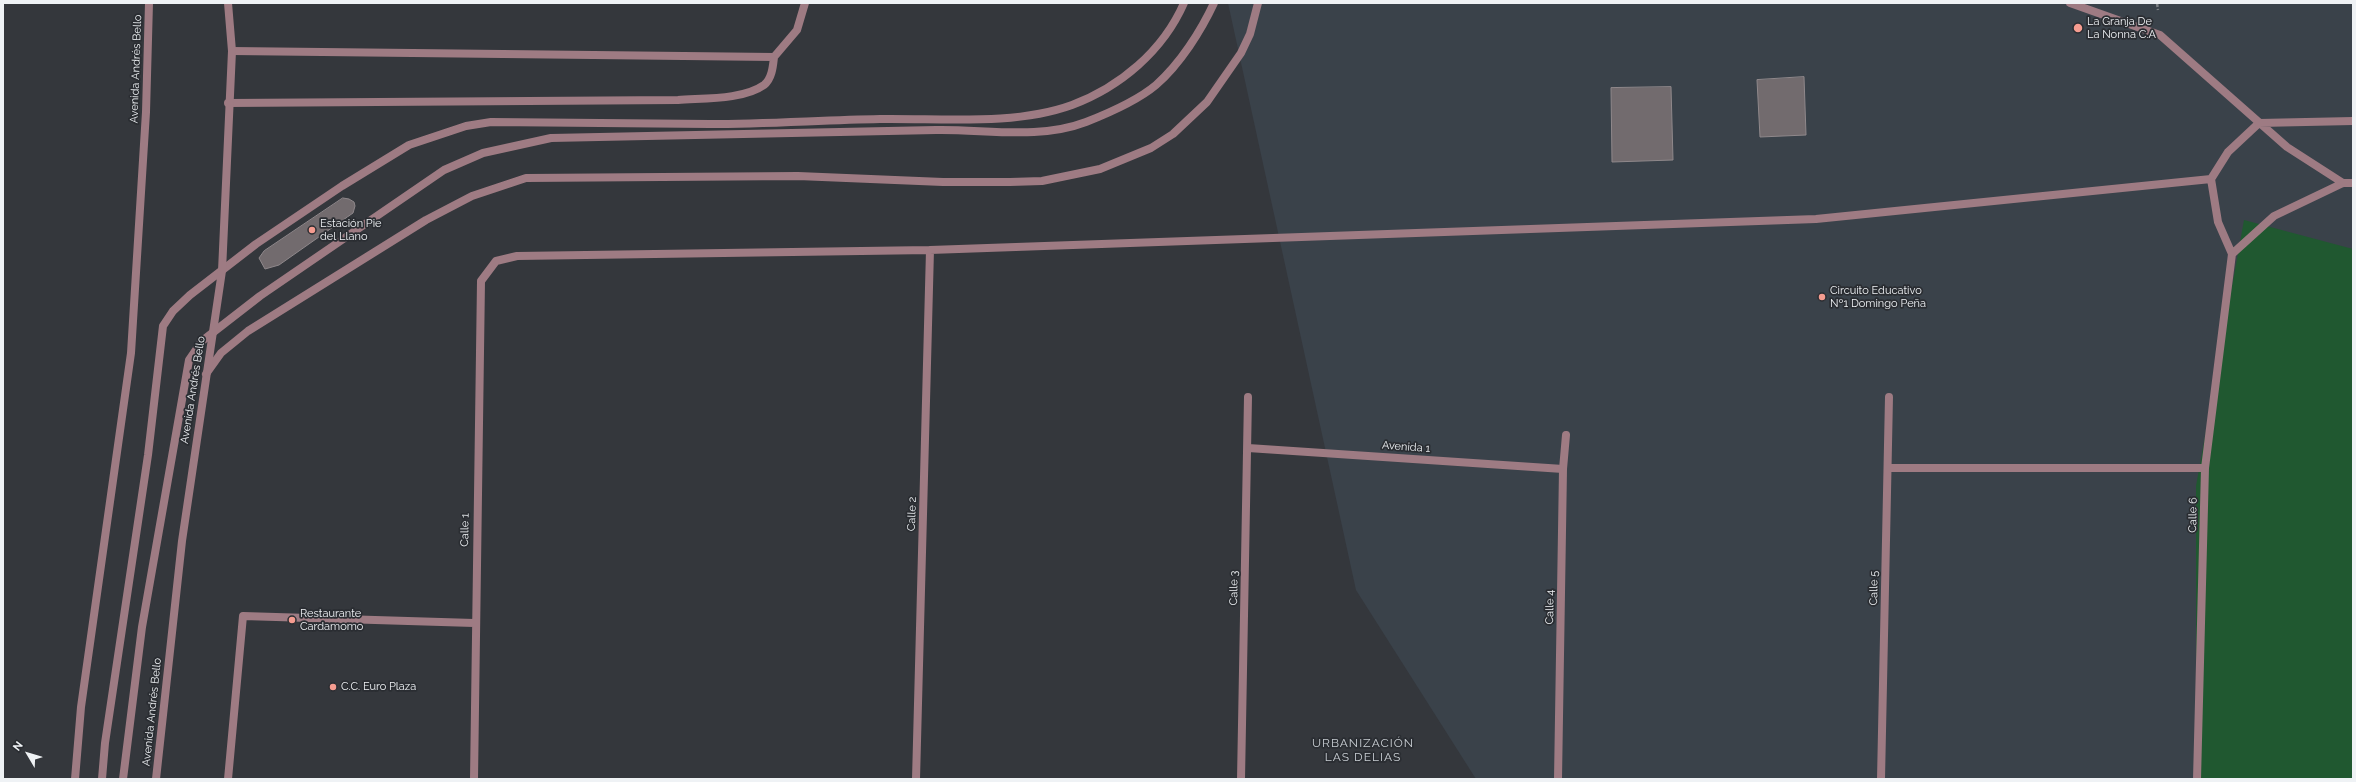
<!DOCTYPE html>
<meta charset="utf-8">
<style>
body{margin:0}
#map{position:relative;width:2356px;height:782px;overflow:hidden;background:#34373c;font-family:Raleway,sans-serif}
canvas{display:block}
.frame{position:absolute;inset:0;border:4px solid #eff2f5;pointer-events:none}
.north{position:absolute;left:8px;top:734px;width:40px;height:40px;-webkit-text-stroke:3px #2a2d32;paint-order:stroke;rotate:308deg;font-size:11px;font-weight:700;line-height:16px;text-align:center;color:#eff2f5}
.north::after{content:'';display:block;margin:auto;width:14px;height:18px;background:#eff2f5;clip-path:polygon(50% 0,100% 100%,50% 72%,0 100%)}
</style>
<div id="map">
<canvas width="2356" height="782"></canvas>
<div class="frame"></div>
<div class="north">N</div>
</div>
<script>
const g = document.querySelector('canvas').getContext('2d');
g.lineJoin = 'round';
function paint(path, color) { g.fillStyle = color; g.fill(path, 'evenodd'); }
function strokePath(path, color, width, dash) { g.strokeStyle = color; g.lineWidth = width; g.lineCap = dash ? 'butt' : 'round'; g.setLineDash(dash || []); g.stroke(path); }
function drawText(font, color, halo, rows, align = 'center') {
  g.font = font + ' Raleway,sans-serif'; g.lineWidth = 3.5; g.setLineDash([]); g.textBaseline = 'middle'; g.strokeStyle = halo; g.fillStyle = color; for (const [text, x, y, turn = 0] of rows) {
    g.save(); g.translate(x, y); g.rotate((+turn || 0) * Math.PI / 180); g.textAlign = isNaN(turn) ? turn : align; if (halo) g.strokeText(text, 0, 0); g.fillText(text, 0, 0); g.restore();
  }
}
paint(new Path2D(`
 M1228 3H2353V779H1476L1356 590Z`), '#3a424a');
paint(new Path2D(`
 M2244 220 2353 249V779H2196V486Z`), '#205830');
const building = new Path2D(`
 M1804 77 1806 135 1760 137 1757 80Z
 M1671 87 1673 160 1612 162 1611 88Z
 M343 198 349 199 354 202 355 206 353 213 279 265 265 269 259 258 264 251Z`);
paint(building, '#726b6e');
strokePath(building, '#8f888b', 1);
strokePath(new Path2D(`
 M2157 3 2158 10`), '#7f8286', 2.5, [4, 2]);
strokePath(new Path2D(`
 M102 779 105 743 148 455 163 326 173 311 190 295 256 244 342 186 409 145 466 126 491 122C564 123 637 124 710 124 766 124 823 120 880 119 941 118 1014 126 1072 105 1120 87 1163 51 1184 3
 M123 779 142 627 189 360 202 341 260 296 444 170 483 153 551 138C679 135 808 133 936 130 985 129 1039 140 1086 122 1109 113 1137 101 1156 85 1180 64 1201 31 1214 3`), '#9e7b83', 8);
strokePath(new Path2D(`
 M2070 3 2160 35 2287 147 2343 183
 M232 51 774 57
 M228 103 678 100C703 98 743 100 764 85 772 79 773 66 774 57L797 30 805 3
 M2232 254 2218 222 2211 179 2228 152 2259 123 2353 121
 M2232 254 2274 216 2343 183H2353
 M206 374 221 353 248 331 426 220 472 196 526 178 798 176 943 182H1010L1042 181 1100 169 1151 148 1173 134 1207 102 1241 53 1250 34 1258 3
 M1248 448 1563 469
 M1888 468H2205
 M228 779 243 616 474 623
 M474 779 481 281 496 261 517 256 930 250 1816 219 2211 179
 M916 779 930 250
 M1241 779 1248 397
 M1558 779 1563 469 1566 435
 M1881 779 1889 397
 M2197 779 2205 468 2232 254`), '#9e7b83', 8);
strokePath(new Path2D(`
 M75 779 81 707 131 353 146 112 149 3
 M156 779 182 541 222 271 232 51 228 3`), '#9e7b83', 8);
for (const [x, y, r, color] of [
 [2078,28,5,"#f59c90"],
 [312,230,4,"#f59c90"],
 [1822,297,4,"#f59c90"],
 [292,620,4,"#f59c90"],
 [333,687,4,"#f59c90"]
]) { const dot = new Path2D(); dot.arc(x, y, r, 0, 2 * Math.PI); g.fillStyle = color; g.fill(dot); strokePath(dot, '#2a2d32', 1.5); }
drawText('11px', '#eff2f5', '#2a2d32', [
 ["La Granja De",2087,22],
 ["La Nonna C.A",2087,35],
 ["Estación Pie",320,224],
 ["del Llano",320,237],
 ["Circuito Educativo",1830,291],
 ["Nº1 Domingo Peña",1830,304],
 ["Restaurante",300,614],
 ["Cardamomo",300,627],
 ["C.C. Euro Plaza",341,687]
], 'left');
drawText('11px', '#eff2f5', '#2a2d32', [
 ["Avenida Andrés Bello",136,69,-88],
 ["Avenida Andrés Bello",193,390,-81],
 ["Avenida 1",1406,447,4],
 ["Calle 2",912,514,-88],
 ["Calle 6",2193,515,-89],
 ["Calle 1",465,530,-89],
 ["Calle 3",1234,588,-89],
 ["Calle 5",1874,588,-89],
 ["Calle 4",1550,607,-89],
 ["Avenida Andrés Bello",152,712,-84]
]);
g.letterSpacing = '1px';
drawText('12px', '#c8cdd2', '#2a2d32', [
 ["URBANIZACIÓN",1363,743],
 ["LAS DELIAS",1363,757]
]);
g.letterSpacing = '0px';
</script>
